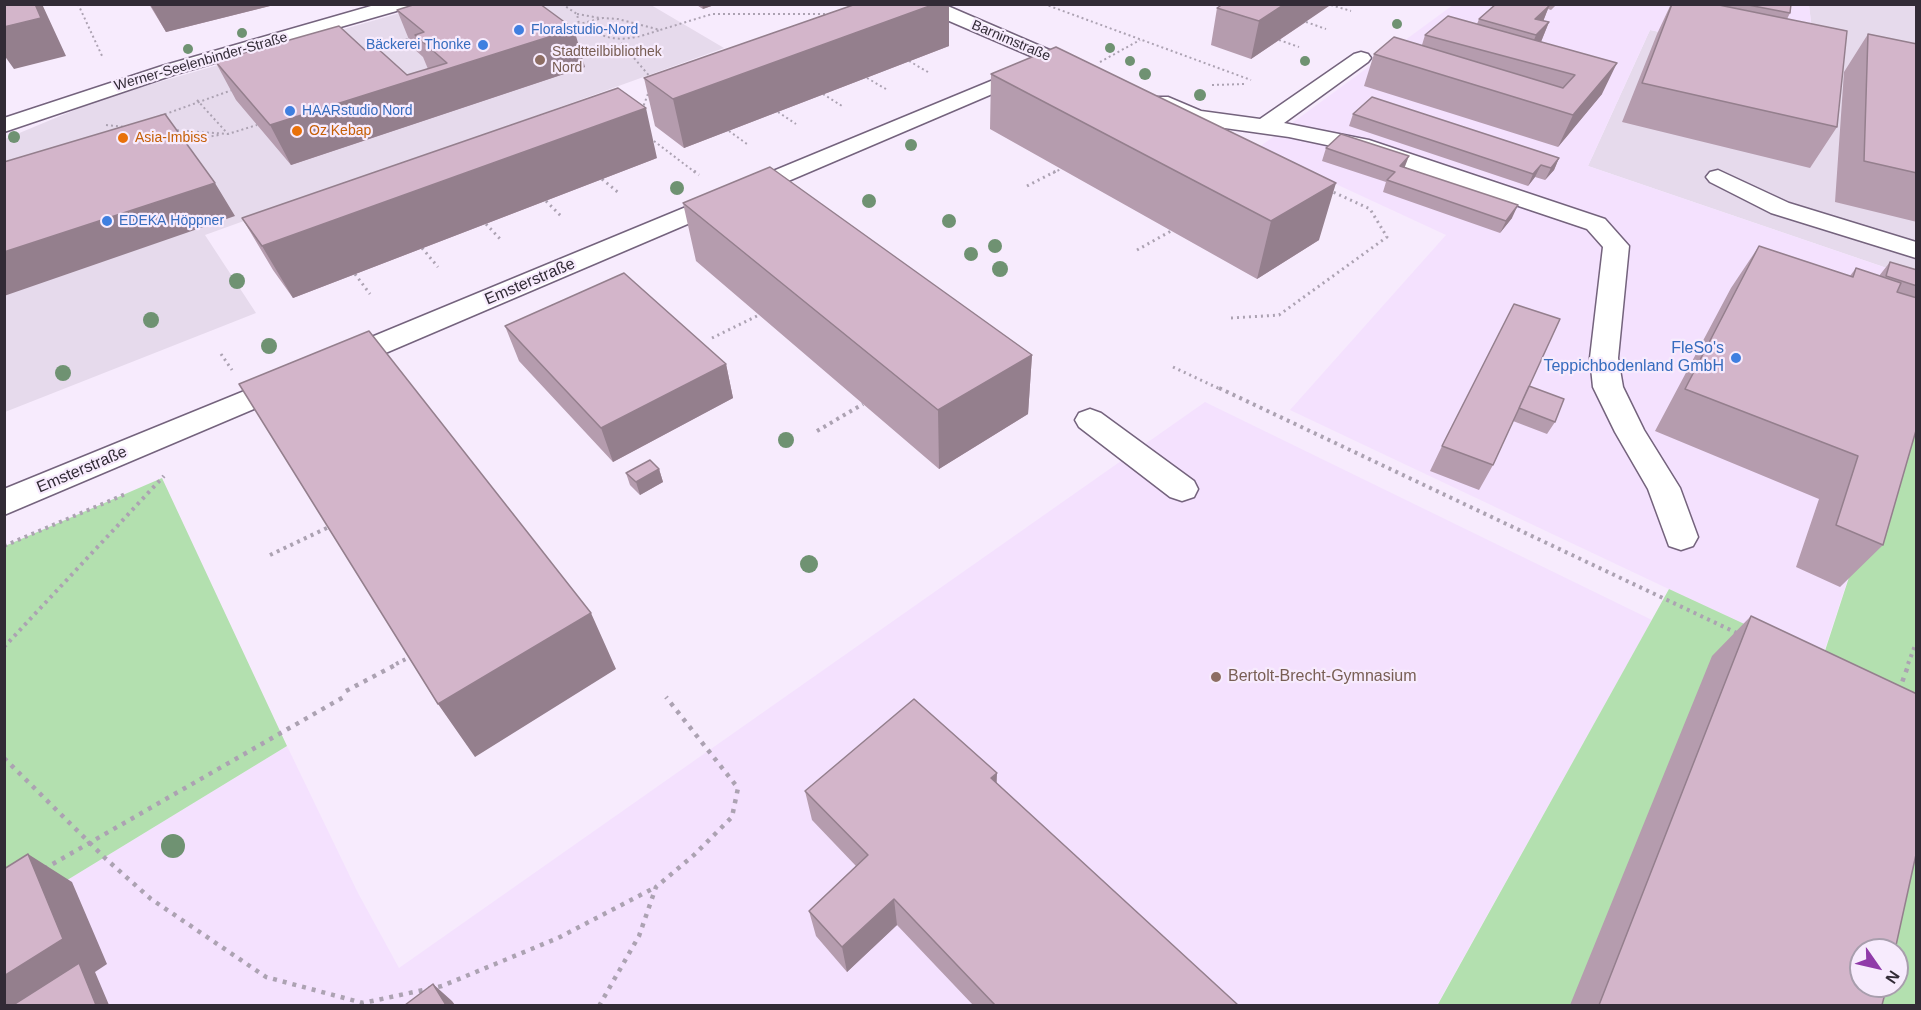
<!DOCTYPE html>
<meta charset="utf-8">
<style>
body{margin:0}
#map{position:relative;width:1921px;height:1010px;overflow:hidden;background:#f7ebfd;font-family:Arial,sans-serif}
canvas{display:block}
.frame{position:absolute;inset:0;border:6px solid #322b36;pointer-events:none}
.north{position:absolute;left:1849px;top:938px;width:60px;height:60px;box-sizing:border-box;background:#f7ebfd;border:2px solid #a89ead;border-radius:50%;rotate:124deg;font-size:16px;font-weight:700;line-height:24px;text-align:center;color:#322b36}
.north::after{content:'';display:block;margin:auto;width:21px;height:27px;background:#903ba9;clip-path:polygon(50% 0,100% 100%,50% 72%,0 100%)}
</style>
<div id="map">
<canvas width="1921" height="1010"></canvas>
<div class="frame"></div>
<div class="north">N</div>
</div>
<script>
const g = document.querySelector('canvas').getContext('2d');
g.lineJoin = 'round';
function paint(path, color) { g.fillStyle = color; g.fill(path, 'evenodd'); }
function strokePath(path, color, width, dash) { g.strokeStyle = color; g.lineWidth = width; g.lineCap = dash ? 'butt' : 'round'; g.setLineDash(dash || []); g.stroke(path); }
function drawText(font, color, halo, rows, align = 'center') {
  g.font = font + ' Arial,sans-serif'; g.lineWidth = 4.5; g.setLineDash([]); g.textBaseline = 'middle'; g.strokeStyle = halo; g.fillStyle = color; for (const [text, x, y, turn = 0] of rows) {
    g.save(); g.translate(x, y); g.rotate((+turn || 0) * Math.PI / 180); g.textAlign = isNaN(turn) ? turn : align; if (halo) g.strokeText(text, 0, 0); g.fillText(text, 0, 0); g.restore();
  }
}
paint(new Path2D(`
 M428 5H651L724 48 205 235 256 313 5 412V139L89 104 152 84Z
 M1809 5H1916V278L1588 166 1650 30 1694 39 1812 31Z`), '#e6daec');
paint(new Path2D(`
 M1453 5H1809L1812 31 1694 39 1650 30 1588 166 1916 278V372L1821 661 1290 410 1446 235 1258 148Z
 M1205 402 1652 620 1437 1005 5 1006V918L287 746 358 893 399 968Z`), '#f4e1fe');
paint(new Path2D(`
 M1916 372V1005L1437 1006 1669 589 1822 660ZM1861 950H1897V986H1861Z
 M162 478 287 746 5 918V546Z`), '#b3e0af');
const minor = new Path2D(`
 M378 4H409L407 8 176 74 4 132V118L162 66Z
 M917 4H943L1075 61 1078 65 1075 69H1061L919 8Z
 M1361 52 1368 54 1371 58 1368 62 1284 123 1369 140 1605 219 1629 246 1618 358 1623 387 1644 430 1680 488 1698 537 1693 546 1681 550 1669 546 1648 489 1615 432 1593 387 1590 358 1603 247 1587 229 1355 151 1289 137 1196 124 1152 107 1149 102 1152 97H1168L1201 111 1260 119 1354 54Z
 M1032 64 1039 66 1042 70 1039 74 348 369 338 371 328 369 324 362 328 355Z
 M1718 170 1789 203 1916 242V258L1771 213 1710 182 1706 177 1710 172Z
 M291 372 301 375 306 382 301 389 4 515V489Z
 M1090 409 1101 413 1194 481 1198 489 1194 497 1182 501 1170 497 1079 427 1075 420 1079 413Z`);
strokePath(minor, '#74637d', 3);
strokePath(new Path2D(`
 M78 4 103 58
 M562 4 577 14 579 24C612 43 624 42 660 30
 M1044 4 1251 80
 M1331 5 1351 11
 M577 14 600 18
 M1306 22 1326 29
 M568 27 603 18 618 19 660 30 712 14H831
 M1279 40 1299 47
 M621 43 652 79
 M372 49 411 38
 M909 61 928 72
 M1100 62 1140 40
 M867 78 886 89
 M1212 85 1245 84
 M823 94 842 106
 M197 100 228 134 257 125
 M642 110 649 91
 M778 112 796 124
 M160 116 235 89
 M106 125 126 127
 M172 130 228 134
 M729 131 747 144
 M650 138 696 173
 M182 141 219 135
 M1053 173 1061 169`), '#aca2b2', 2, [2, 3]);
strokePath(new Path2D(`
 M694 171 699 175
 M602 179 620 194
 M1027 186 1056 171
 M546 201 562 217
 M486 224 502 241
 M422 248 438 267
 M1137 250 1171 231
 M355 274 370 294
 M1231 318 1279 315 1387 237 1370 209 1331 191
 M712 338 759 315
 M221 354 232 370
 M1173 367 1222 390`), '#aca2b2', 3, [2, 4]);
strokePath(new Path2D(`
 M1219 388 1739 634
 M817 431 863 404
 M4 546 128 493
 M270 555 331 526
 M4 647 164 476
 M396 664 412 656
 M1908 664 1916 643`), '#aca2b2', 4, [3, 4.5]);
strokePath(new Path2D(`
 M346 691 399 663
 M1899 691 1909 663
 M4 758 106 859 151 899 266 977 363 1003 442 986 558 938 656 887
 M44 869 347 695
 M599 1006 639 936 656 887 694 855 732 817 738 788 666 697`), '#aca2b2', 4.5, [4, 6]);
paint(minor, '#fff');
g.fillStyle = '#6f9272';
for (const [x, y, r] of [
 [1397,24,5],
 [242,33,5],
 [1110,48,5],
 [188,49,5],
 [1130,61,5],
 [1305,61,5],
 [1145,74,6],
 [1200,95,6],
 [14,137,6],
 [911,145,6],
 [677,188,7],
 [869,201,7],
 [949,221,7],
 [995,246,7],
 [971,254,7],
 [1000,269,8],
 [237,281,8],
 [151,320,8],
 [269,346,8],
 [63,373,8],
 [786,440,8],
 [809,564,9],
 [173,846,12]
]) { g.beginPath(); g.arc(x, y, r, 0, 2 * Math.PI); g.fill(); }
paint(new Path2D(`
 M149 4H278L166 32Z
 M695 4H717L703 9Z
 M856 4H949V46L684 148 655 126 644 78Z
 M1496 4H1557L1551 10 1548 9 1543 21 1549 22 1541 42 1602 94 1558 147 1364 86 1374 54 1422 45 1425 35 1477 24 1479 19Z
 M1671 4H1714L1727 7 1728 4H1791L1790 13 1787 19 1837 127 1810 168 1622 122 1657 34Z
 M1217 8 1306 22 1251 59 1211 45Z
 M397 10 585 67 291 165 236 100 215 61 365 50 407 75 428 69 423 57 412 47Z
 M1868 34 1917 44V222L1835 202 1844 72Z
 M991 74 1319 240 1257 279 990 129Z
 M1353 114 1559 158 1554 170 1545 180 1535 177 1528 186 1349 126Z
 M1326 148 1405 167 1512 218 1500 233 1383 192 1386 182 1322 161Z
 M657 158 293 298 273 270 242 218Z
 M683 203 1032 355 1028 414 939 469 696 261Z
 M1759 246 1850 276 1856 268 1879 276 1890 262 1917 270V427L1883 545 1840 587 1796 567 1819 499 1655 431 1731 288Z
 M505 326 726 364 733 398 613 462 519 361Z
 M1529 386 1555 422 1547 434 1513 421 1493 465 1479 490 1430 471 1442 446Z
 M659 469 663 482 640 495 630 485 626 473Z
 M1751 616 1882 1005H1570L1712 656Z
 M997 784 1238 1005H973L897 925 847 972 816 936 809 911 856 866 812 820 805 791Z`), '#b59cae');
paint(new Path2D(`
 M35 4H42L66 56 14 69 4 55V27Z
 M150 4H278L166 32Z
 M702 4H717L703 9Z
 M935 4H949V46L684 148 673 99Z
 M1285 4H1332L1251 59 1259 21Z
 M1549 6 1541 27 1535 19Z
 M1549 22 1540 44 1527 57 1536 35Z
 M574 29 585 67 291 165 270 125Z
 M1617 63 1602 94 1558 147 1573 115Z
 M646 108 657 158 293 298 262 246Z
 M1409 156 1404 169 1400 166Z
 M1559 158 1554 170 1545 180 1551 168Z
 M1541 165 1535 177 1528 186 1533 174Z
 M215 183 235 216 4 296V252Z
 M1336 183 1319 240 1257 279 1271 221Z
 M1518 205 1512 218 1500 233 1506 221Z
 M1032 355 1028 414 939 469 938 410Z
 M726 364 733 398 613 462 601 428Z
 M659 469 663 482 640 495 636 482Z
 M591 613 616 669 475 757 438 704Z
 M997 773 996 803 991 778Z
 M28 854 72 882 107 964 95 972 109 1005H4V976Z
 M894 899 897 925 847 972 842 947Z
 M433 984 452 1001 455 1005H446Z`), '#947f8d');
const building = new Path2D(`
 M4 4H35L41 18 4 27Z
 M416 4H540L574 29 270 125 215 61 339 26 365 50 376 47 407 75 447 63 415 35 424 32 397 10Z
 M856 4H935L673 99 644 78Z
 M1223 4H1285L1259 21 1217 8Z
 M1496 4H1544L1549 6 1535 19 1549 22 1536 35 1479 19Z
 M1672 4H1714L1847 31 1837 127 1642 83Z
 M1743 4H1791L1790 13Z
 M1448 16 1617 63 1573 115 1374 54 1394 37 1563 88 1575 75 1425 35Z
 M1868 34 1917 44V173L1864 161Z
 M1056 47 1336 183 1271 221 991 74Z
 M618 88 646 108 262 246 242 218Z
 M1372 97 1559 158 1551 168 1541 165 1533 174 1353 114Z
 M165 114 215 183 4 252V162Z
 M1341 134 1409 156 1400 166 1518 205 1506 221 1387 180 1395 172 1326 148Z
 M770 167 1032 355 938 410 683 203Z
 M1759 246 1853 277 1856 268 1901 283 1897 292 1917 298V427L1883 545 1836 525 1858 456 1685 389Z
 M1890 262 1917 270V286L1886 276Z
 M624 273 726 364 601 428 505 326Z
 M1514 304 1560 319 1493 465 1442 446Z
 M369 331 591 613 438 704 239 384Z
 M1529 386 1564 399 1555 422 1519 408Z
 M650 460 659 469 636 482 626 473Z
 M1751 616 1917 694V850L1895 950H1861V986H1887L1882 1005H1599Z
 M914 699 997 773 991 778 1238 1005H995L894 899 842 947 809 911 868 855 805 791Z
 M28 854 63 939 4 976V869Z
 M79 963 96 1005H13Z
 M433 984 446 1005H405Z`);
paint(building, '#d3b5ca');
strokePath(building, '#947f8d', 1.5);
for (const [x, y, r, color] of [
 [519,30,6,"#3f7fe0"],
 [483,45,6,"#3f7fe0"],
 [540,60,6,"#8d6e63"],
 [290,111,6,"#3f7fe0"],
 [297,131,6,"#e8710a"],
 [123,138,6,"#e8710a"],
 [107,221,6,"#3f7fe0"],
 [1736,358,6,"#3f7fe0"],
 [1216,677,6,"#8d6e63"]
]) { const dot = new Path2D(); dot.arc(x, y, r, 0, 2 * Math.PI); g.fillStyle = color; g.fill(dot); strokePath(dot, '#f7ebfd', 2); }
drawText('14px', '#366cbe', '#f7ebfd', [
 ["Floralstudio-Nord",531,30],
 ["Bäckerei Thonke",471,45,"right"],
 ["HAARstudio Nord",302,111],
 ["EDEKA Höppner",119,221]
], 'left');
drawText('14px', '#322b36', '#f7ebfd', [
 ["Barnimstraße",1011,41,23],
 ["Werner-Seelenbinder-Straße",201,62,-16]
]);
drawText('14px', '#785e54', '#f7ebfd', [
 ["Stadtteilbibliothek",552,52],
 ["Nord",552,68]
], 'left');
drawText('14px', '#c56008', '#f7ebfd', [
 ["Oz Kebap",309,131],
 ["Asia-Imbiss",135,138]
], 'left');
drawText('16px', '#322b36', '#f7ebfd', [
 ["Emsterstraße",530,282,-23],
 ["Emsterstraße",82,470,-23]
]);
drawText('16px', '#366cbe', '#f7ebfd', [
 ["FleSo's",1724,349],
 ["Teppichbodenland GmbH",1724,367]
], 'right');
drawText('16px', '#785e54', '#f7ebfd', [
 ["Bertolt-Brecht-Gymnasium",1228,677]
], 'left');
</script>
